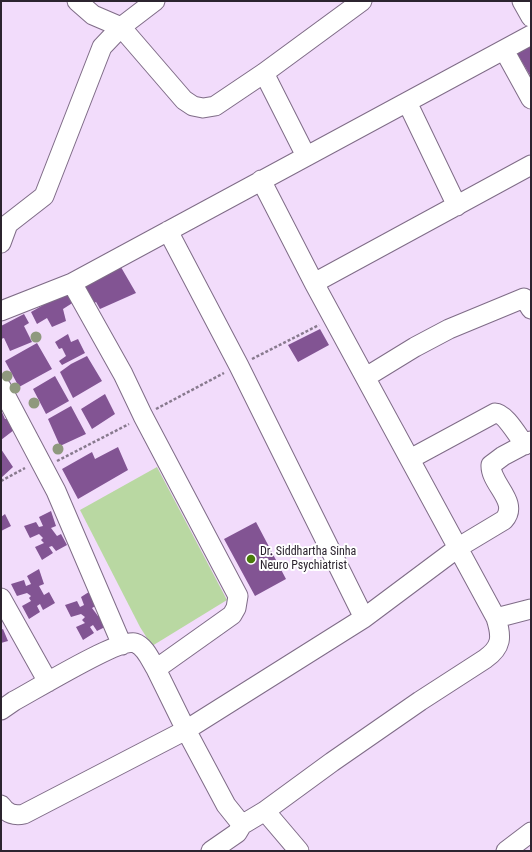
<!DOCTYPE html>
<style>
body{margin:0}
#map{position:relative;width:532px;height:852px;overflow:hidden;background:#f2dcfb;font-family:"Roboto Condensed",sans-serif}
canvas{display:block}
.frame{position:absolute;inset:0;border:2px solid #2c242f;pointer-events:none}
</style>
<div id="map">
<canvas width="532" height="852"></canvas>
<div class="frame"></div>
</div>
<script>
const g = document.querySelector('canvas').getContext('2d');
g.lineJoin = 'round';
function paint(path, color) { g.fillStyle = color; g.fill(path, 'evenodd'); }
function strokePath(path, color, width, dash) { g.strokeStyle = color; g.lineWidth = width; g.lineCap = dash ? 'butt' : 'round'; g.setLineDash(dash || []); g.stroke(path); }
function drawText(font, color, halo, rows, align = 'center') {
  g.font = font + ' "Roboto Condensed",sans-serif'; g.lineWidth = 4; g.setLineDash([]); g.textBaseline = 'middle'; g.strokeStyle = halo; g.fillStyle = color; for (const [text, x, y, turn = 0] of rows) {
    g.save(); g.translate(x, y); g.rotate((+turn || 0) * Math.PI / 180); g.textAlign = isNaN(turn) ? turn : align; if (halo) g.strokeText(text, 0, 0); g.fillText(text, 0, 0); g.restore();
  }
}
paint(new Path2D(`
 M157 467 227 600 152 646 140 627 80 510Z`), '#b9d8a2');
paint(new Path2D(`
 M531 41V77L515 50Z
 M118 262 136 293 100 309 96 302 91 305 82 285Z
 M68 291 74 302 63 309 66 321 52 327 47 318 37 324 31 312Z
 M24 314 29 323 24 326 32 342 10 351 4 338 1 339V326Z
 M320 329 329 345 298 362 288 345Z
 M68 334 71 342 78 339 85 353 62 365 59 361 66 356 62 348 59 349 55 342Z
 M37 343 52 369 19 387 5 361Z
 M87 356 102 381 73 398 60 372 71 364Z
 M55 376 69 401 46 414 33 389Z
 M105 394 115 414 92 429 81 409Z
 M71 406 86 434 60 446 48 419Z
 M1 410 5 419H8L14 430 1 440Z
 M118 447 128 470 78 499 62 469 92 452 95 459Z
 M1 449 13 467 1 478Z
 M51 511 56 526 51 528 57 536 61 534 67 545 56 551 52 546 49 547 53 553 42 560 35 547 44 543 41 540 43 538 39 534 30 538 24 526 36 522 39 527 43 526 39 517Z
 M5 514 11 526 1 531V517Z
 M256 522 286 579 255 596 224 539Z
 M39 569 44 584 39 586 44 595 49 592 55 603 43 610 40 604 37 606 40 612 29 619 22 606 31 601 29 598 31 596 27 593 17 596 11 584 24 580 26 586 31 584 27 576Z
 M92 590 97 605 92 608 98 616 103 613 109 625 97 631 93 625 90 627 94 633 83 640 76 627 85 623 82 620 85 617 81 614 71 617 65 605 77 601 80 607 84 605 81 597Z
 M3 629 8 641 1 643V630Z`), '#825493');
const minor = new Path2D(`
 M77 1 93 15 121 27 155 1
 M522 1 531 17
 M504 50 531 99
 M264 73 306 156
 M407 102 457 206
 M168 231 239 366 364 618
 M1 243 8 224 44 196 102 47 121 27 184 100 193 106 203 108 215 106 264 73 362 1
 M314 283 531 165
 M1 311 72 283 531 35
 M366 377 415 347 449 329 524 298 531 309
 M1 387 56 491 122 645
 M410 459 495 413C505 413 518 436 525 445
 M1 598 48 682
 M496 618 531 609
 M156 669 186 730 226 805 238 820 245 823 265 811 332 762 420 701 485 659C502 647 502 637 496 618L314 283 261 180
 M1 710 14 701C33 691 119 638 135 643 145 646 151 661 156 669L232 615 236 608 238 596 143 416 123 374 72 283
 M1 805C7 814 14 816 24 814L186 730 364 618 459 547 504 520C520 502 490 484 491 465L503 456 531 441
 M265 811 299 851
 M211 851 237 833 243 823
 M506 851 531 832`);
strokePath(minor, '#7f6c87', 21);
strokePath(new Path2D(`
 M252 359 319 325
 M156 409 224 373
 M57 461 129 424
 M1 481 25 468`), '#887a8e', 2.5, [3, 2]);
strokePath(minor, '#fff', 19);
g.fillStyle = '#8f997e';
for (const [x, y] of [
 [36,337],
 [7,376],
 [15,388],
 [34,403],
 [58,449]
]) { g.beginPath(); g.arc(x, y, 5.5, 0, 2 * Math.PI); g.fill(); }
for (const [x, y, r, color] of [
 [251,559,5,"#4a7c0b"]
]) { const dot = new Path2D(); dot.arc(x, y, r, 0, 2 * Math.PI); g.fillStyle = color; g.fill(dot); strokePath(dot, '#fff', 1.5); }
drawText('12px', '#2c242f', '#fff', [
 ["Dr. Siddhartha Sinha",260,552],
 ["Neuro Psychiatrist",260,566]
], 'left');
</script>
